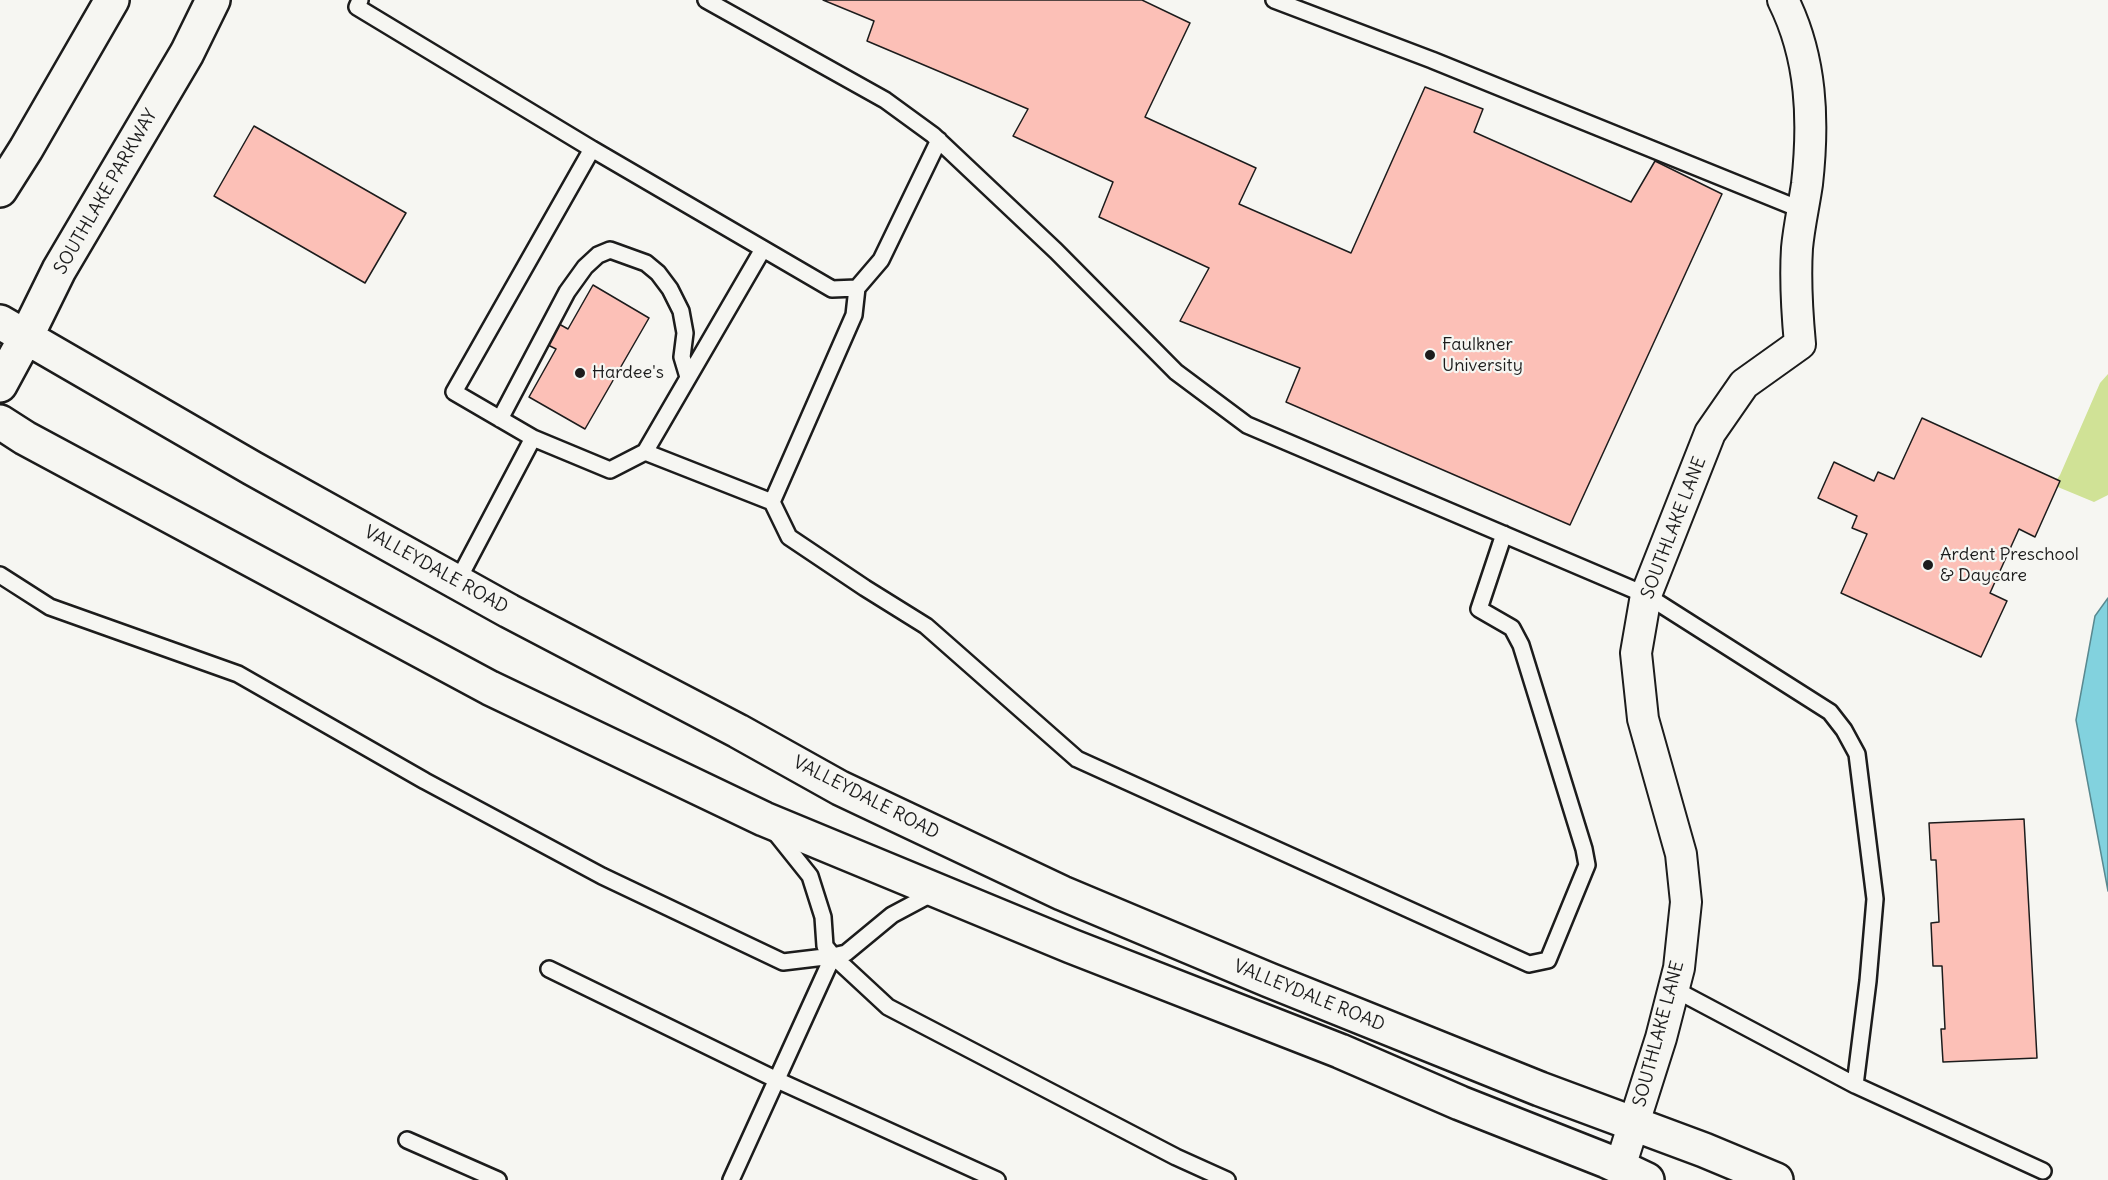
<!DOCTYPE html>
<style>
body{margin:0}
canvas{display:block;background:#f6f6f2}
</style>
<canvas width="2108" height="1180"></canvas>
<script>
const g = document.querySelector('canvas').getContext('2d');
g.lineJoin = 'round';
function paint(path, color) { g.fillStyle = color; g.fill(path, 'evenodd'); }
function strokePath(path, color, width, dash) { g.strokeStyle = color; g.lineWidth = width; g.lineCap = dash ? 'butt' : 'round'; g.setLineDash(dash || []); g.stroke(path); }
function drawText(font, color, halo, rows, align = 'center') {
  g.font = font + ' Delius,sans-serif'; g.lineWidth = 4.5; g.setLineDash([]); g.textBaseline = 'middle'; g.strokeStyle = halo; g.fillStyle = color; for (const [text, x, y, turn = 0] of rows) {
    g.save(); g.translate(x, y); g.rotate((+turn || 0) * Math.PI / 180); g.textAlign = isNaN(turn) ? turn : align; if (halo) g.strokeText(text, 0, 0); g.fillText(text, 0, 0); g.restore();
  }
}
paint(new Path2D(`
 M2108 374V495L2094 502 2053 485 2060 475 2100 383Z`), '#d0e296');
const water = new Path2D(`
 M2108 598V891L2076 720 2095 616Z`);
paint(water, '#82d2de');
strokePath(water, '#598990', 1.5);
const building = new Path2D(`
 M823 0H1142L1190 23 1145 117 1256 168 1239 204 1351 253 1425 87 1483 109 1474 132 1631 202 1655 161 1722 194 1570 525 1286 402 1300 368 1180 321 1209 268 1099 217 1113 182 1013 136 1028 109 867 41 874 21Z
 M254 126 406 213 365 283 214 196Z
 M593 285 649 318 585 429 529 397 556 349 548 345 559 324 568 329Z
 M1922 418 2060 481 2035 537 2019 529 1990 593 2007 601 1981 657 1841 593 1867 534 1852 528 1857 516 1818 498 1834 462 1874 481 1878 472 1894 479Z
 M2024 819 2037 1058 1943 1062 1941 1029H1945L1942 966H1933L1931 923 1939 922 1936 860H1931L1929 823Z`);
paint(building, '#fcc0b7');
strokePath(building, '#1c1c1c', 1.5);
const lane = new Path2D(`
 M360 0 357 7 592 149 454 392 533 438 457 582
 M706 0 885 100 933 135 1056 251 1176 372 1247 425 1646 595 1830 712 1844 730 1857 754 1875 899 1868 981 1855 1085 2043 1171
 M1274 0 1432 60 1802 210
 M592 149 832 289 857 288 881 260 939 140
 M500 419 567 292 585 267 598 255 610 250 646 263 658 273 670 289 681 311 685 333 682 357 688 377
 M533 438 610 470 645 452 772 502 789 537 865 588 926 626 1077 759 1529 964 1548 960 1587 865 1584 849 1521 645 1512 628 1479 609 1504 534
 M645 452 763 249
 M772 502 854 315 857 288
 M0 575 50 607 238 674 425 781 602 876 783 962 833 956 888 1007 1176 1157 1227 1180
 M774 831 810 876 823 917 825 946 833 956 846 953 892 915 937 891
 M549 969 777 1080 997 1180
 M1674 989 1855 1085
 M407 1140 498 1180
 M731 1180 833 956`);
const street = new Path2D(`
 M1620 1167 1661 1038 1679 968 1686 902 1681 854 1643 719 1636 653 1646 595 1710 433 1744 384 1800 344C1797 312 1795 280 1797 248 1799 226 1804 205 1807 184 1814 121 1812 58 1783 0`);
const secondary = new Path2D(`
 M0 190 26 149 112 0
 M0 322 252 468 509 611 738 731 840 788 1062 893 1269 980 1540 1089 1704 1150 1776 1180
 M0 385 26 337 59 270 187 53 213 0
 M0 422 25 438 490 688 764 819 1071 946 1340 1051 1460 1103 1607 1161 1647 1180`);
strokePath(lane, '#1c1c1c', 20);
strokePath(street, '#1c1c1c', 34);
strokePath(secondary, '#1c1c1c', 38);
strokePath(lane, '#f6f6f2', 15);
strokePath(street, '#f6f6f2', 30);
strokePath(secondary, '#f6f6f2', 33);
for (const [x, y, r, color] of [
 [1430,355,6,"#1c1c1c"],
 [580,373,6,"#1c1c1c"],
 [1928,565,6,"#1c1c1c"]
]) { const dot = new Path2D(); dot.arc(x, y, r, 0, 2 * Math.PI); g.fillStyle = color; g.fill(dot); strokePath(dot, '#f6f6f2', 2); }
drawText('18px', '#1c1c1c', '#f6f6f2', [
 ["SOUTHLAKE PARKWAY",106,192,-60],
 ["SOUTHLAKE LANE",1674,528,-69],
 ["VALLEYDALE ROAD",436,570,29],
 ["VALLEYDALE ROAD",866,798,27],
 ["VALLEYDALE ROAD",1309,996,22],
 ["SOUTHLAKE LANE",1659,1034,-75]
]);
drawText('18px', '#1c1c1c', '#f6f6f2', [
 ["Faulkner",1442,345],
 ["University",1442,366],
 ["Hardee's",592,373],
 ["Ardent Preschool",1940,555],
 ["& Daycare",1940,576]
], 'left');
</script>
